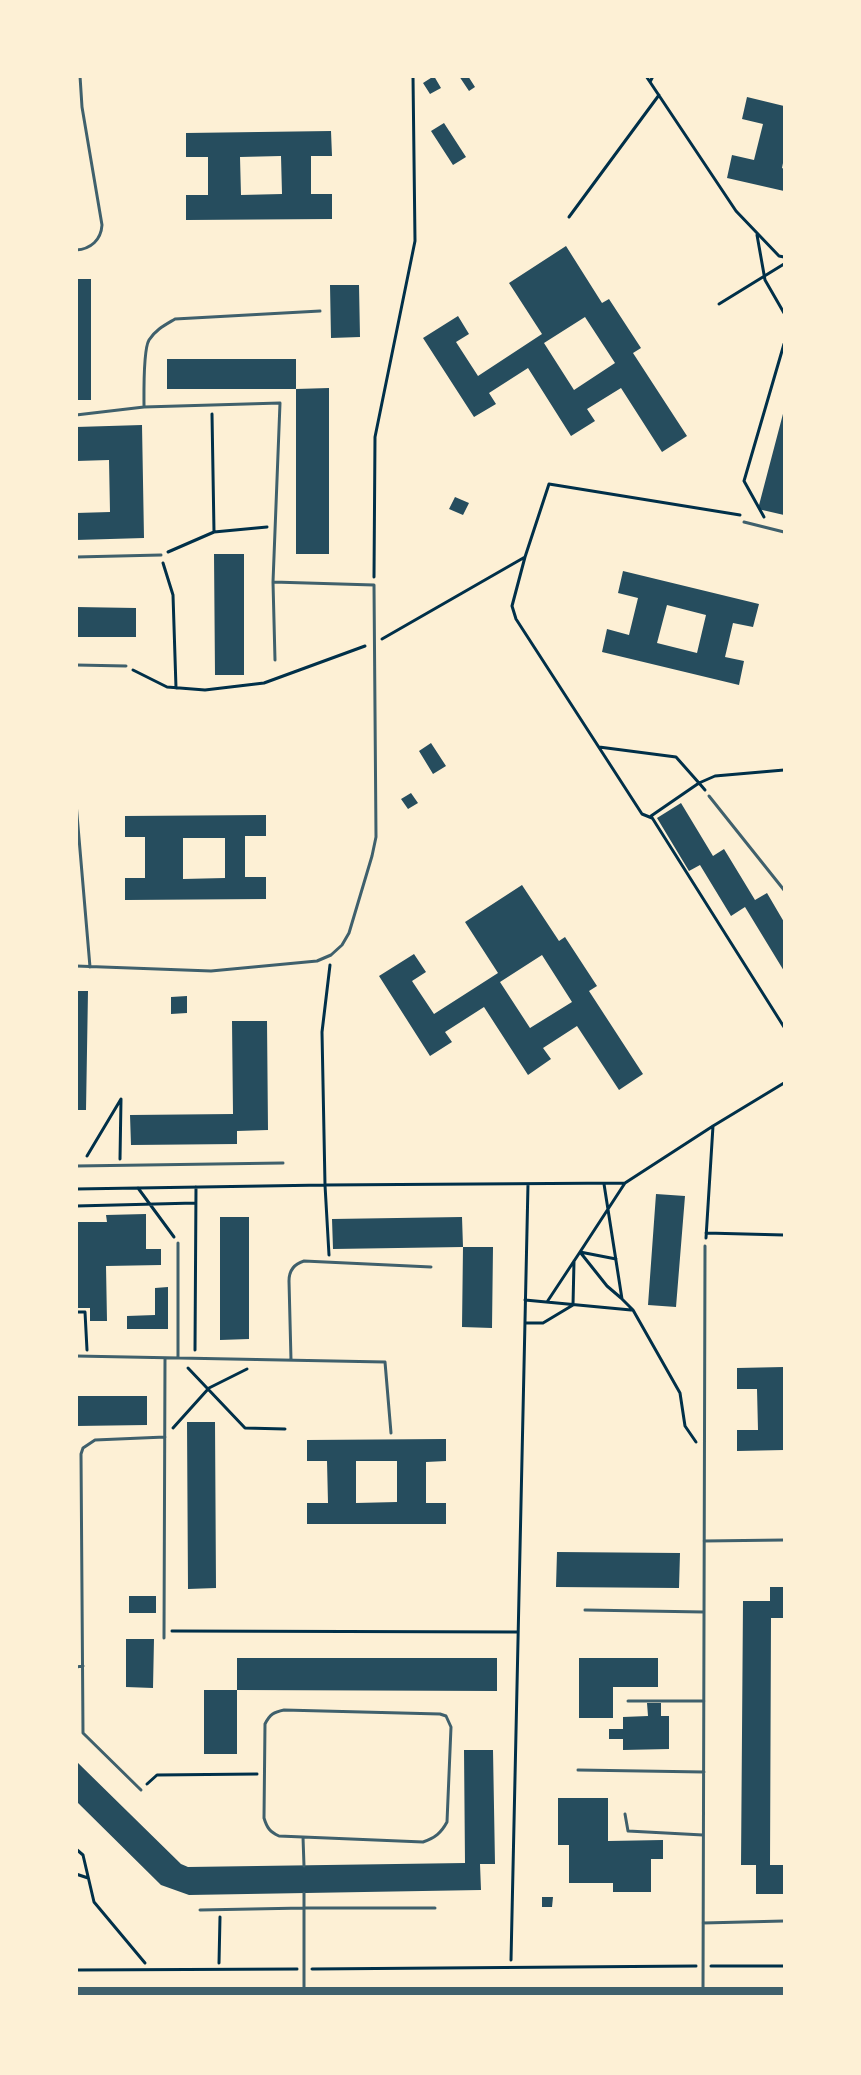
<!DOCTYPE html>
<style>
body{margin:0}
#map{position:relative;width:861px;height:2075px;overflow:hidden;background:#fdf0d5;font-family:Literata,serif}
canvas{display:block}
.frame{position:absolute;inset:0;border:78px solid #fdf0d5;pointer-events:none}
</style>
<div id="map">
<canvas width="861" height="2075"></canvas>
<div class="frame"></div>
</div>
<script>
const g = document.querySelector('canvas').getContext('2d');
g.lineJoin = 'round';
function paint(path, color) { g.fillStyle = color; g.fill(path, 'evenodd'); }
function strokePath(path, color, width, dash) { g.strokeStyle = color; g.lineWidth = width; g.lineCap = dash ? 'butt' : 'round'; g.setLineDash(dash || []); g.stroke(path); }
paint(new Path2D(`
 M434 76 441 88 430 94 423 83Z
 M459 76H468L475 87 469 91Z
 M747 97 784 106V158L782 168 784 169V191L727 178 732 155 754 160 763 124 742 119Z
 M444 123 466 157 453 165 431 131Z
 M331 131 332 156H311V194H332V219L186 220V195H208V157H186V133ZM281 156 282 194 241 195 240 157Z
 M566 246 602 303 609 299 641 348 633 353 687 436 662 452 621 388 587 409 595 421 571 436 528 368 489 393 496 404 474 417 423 338 458 316 469 334 456 342 478 376 542 334 509 283ZM585 317 615 363 574 390 544 343Z
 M76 279H91V400H76Z
 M330 285H359L360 337 331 338Z
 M167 359H296V389H167Z
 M329 388V554H296V389Z
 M784 410V515L758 509Z
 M142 425 144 538 76 540V513L110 512 109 460 76 461V427Z
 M455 497 469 503 463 515 449 509Z
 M214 554H244V675H215Z
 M623 571 759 604 753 627 733 623 725 657 744 661 739 685 602 652 607 629 629 635 638 598 618 593ZM667 605 706 615 697 653 657 643Z
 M76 607 136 608V637H76Z
 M431 743 446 766 433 774 419 751Z
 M411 793 418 803 408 809 401 799Z
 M681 803 713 856 724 849 755 900 767 893 784 922V971L745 907 731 916 700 865 689 871 657 818Z
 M266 815V836H245V877H266V899L125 900V878H145V837H125V816ZM183 838H225V878L183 879Z
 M522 885 559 941 565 937 597 986 589 991 643 1074 619 1090 577 1026 543 1048 551 1059 528 1075 484 1007 445 1032 452 1042 430 1056 379 976 414 954 426 972 412 981 434 1014 498 973 465 922ZM542 955 572 1002 530 1028 500 982Z
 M76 991H88L86 1110H76Z
 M187 996V1013L171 1014V997Z
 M232 1021H267L268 1130 237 1131V1144L131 1145 130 1115 233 1114Z
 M656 1194 685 1196 676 1307 648 1305Z
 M146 1214V1249H161V1265L106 1266 107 1321H90V1308H76V1222H107L106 1215Z
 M220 1217H249V1339L220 1340Z
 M462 1217 463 1247 333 1249 332 1219Z
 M463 1247H493L492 1328 462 1327Z
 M168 1287V1329H127V1316L155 1315V1288Z
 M784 1367V1450L737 1451V1430H758L757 1389H737V1368Z
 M76 1396H147V1425L76 1426Z
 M187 1422H215L216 1588 188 1589Z
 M446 1439V1461L426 1462V1503H446V1524H307V1503H328L327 1461H307V1440ZM356 1461H397V1502L356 1503Z
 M557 1552 680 1553 679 1588 556 1587Z
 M770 1587H784V1618H771L770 1865H784V1894H756V1865H741L743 1601H770Z
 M129 1596H156V1613H129Z
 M126 1639H154L153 1688 126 1687Z
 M237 1658H497V1691L237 1690Z
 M579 1658H658V1687H613V1718H579Z
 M204 1690H237V1754H204Z
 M647 1703H661V1716H669V1749L623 1750V1739H609V1729H623V1717L648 1716Z
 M464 1750H493L495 1864H480L481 1890 189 1895 161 1885 76 1801V1761L181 1864 188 1867 465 1863Z
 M558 1798H608V1841L663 1840V1859H651V1892H613V1883H569V1845H558Z
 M542 1897H553L552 1907H542Z`), '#264d5e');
strokePath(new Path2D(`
 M646 76 650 82 653 76
 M650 82 736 211 779 256 784 257
 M569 217 659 95
 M757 235 765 280 784 313
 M719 304 784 264
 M212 414 214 532
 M764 517 744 481 784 344
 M168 552 214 532 267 527
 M525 557 512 606 516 619 642 814 652 818
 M163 563 173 595 176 688
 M374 577 375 437 415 241 413 76
 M382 639 525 557 549 484 740 515
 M133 670 167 687 205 690 264 683 365 646
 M599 747 676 757 699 783 715 776 784 770
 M705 790 699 783 651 816 784 1027
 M87 1156 121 1099 120 1159
 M604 1184 622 1299 633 1310 680 1393 685 1426 696 1442
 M138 1188 174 1237
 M76 1189 325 1185 625 1183 713 1126 784 1083
 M76 1206 195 1203
 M706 1233 784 1235
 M706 1238 713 1126
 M329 1255 325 1185 322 1032 330 965
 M621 1298 607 1286 580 1252 625 1183
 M525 1300 631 1310
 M547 1302 580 1252 616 1259
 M76 1312H85L87 1350
 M525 1323H543L573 1305 574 1261
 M195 1350 196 1187
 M188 1368 245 1428 285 1429
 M173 1428 209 1388 247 1369
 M172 1631 518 1632
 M147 1784 157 1775 257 1774
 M76 1849 83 1855 94 1902 145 1963
 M76 1874 88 1878
 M511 1960 528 1184
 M219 1963 220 1917
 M711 1966H784
 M312 1969 696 1966
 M76 1970 297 1969`), '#003049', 3);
strokePath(new Path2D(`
 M76 250C91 249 101 240 102 225L82 107 80 76
 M144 407C144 393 143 350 149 340 155 330 165 325 175 319L320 311
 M76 415 144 407 280 403 273 582 275 660
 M744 522 784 532
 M76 557 161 555
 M76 665 126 666
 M709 796 784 890
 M76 803 90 967
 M76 966 211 971 317 961 331 955 342 945 349 933 372 856 376 837 374 585 273 582
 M76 1166 283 1163
 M76 1356 385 1362 391 1433
 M178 1358V1243
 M291 1360 289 1281C289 1270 294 1264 304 1261L431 1267
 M704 1541 784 1540
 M585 1610 704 1612
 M164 1638 165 1358
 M76 1667 83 1666
 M628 1701H704
 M284 1710 440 1714 446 1716 451 1727 447 1822C441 1833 435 1838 423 1842L279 1836C270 1832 267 1828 264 1818L265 1724C270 1714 274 1712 284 1710Z
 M578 1770 704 1772
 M141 1790 83 1733 81 1454 83 1448 95 1440 165 1437
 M625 1814 628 1831 703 1835
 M303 1837 304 1866
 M200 1910 304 1908H435
 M703 1923 784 1921
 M703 1988 705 1246
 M304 1989V1893`), '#3f606c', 3);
strokePath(new Path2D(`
 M76 1991H784`), '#3f606c', 8);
</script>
